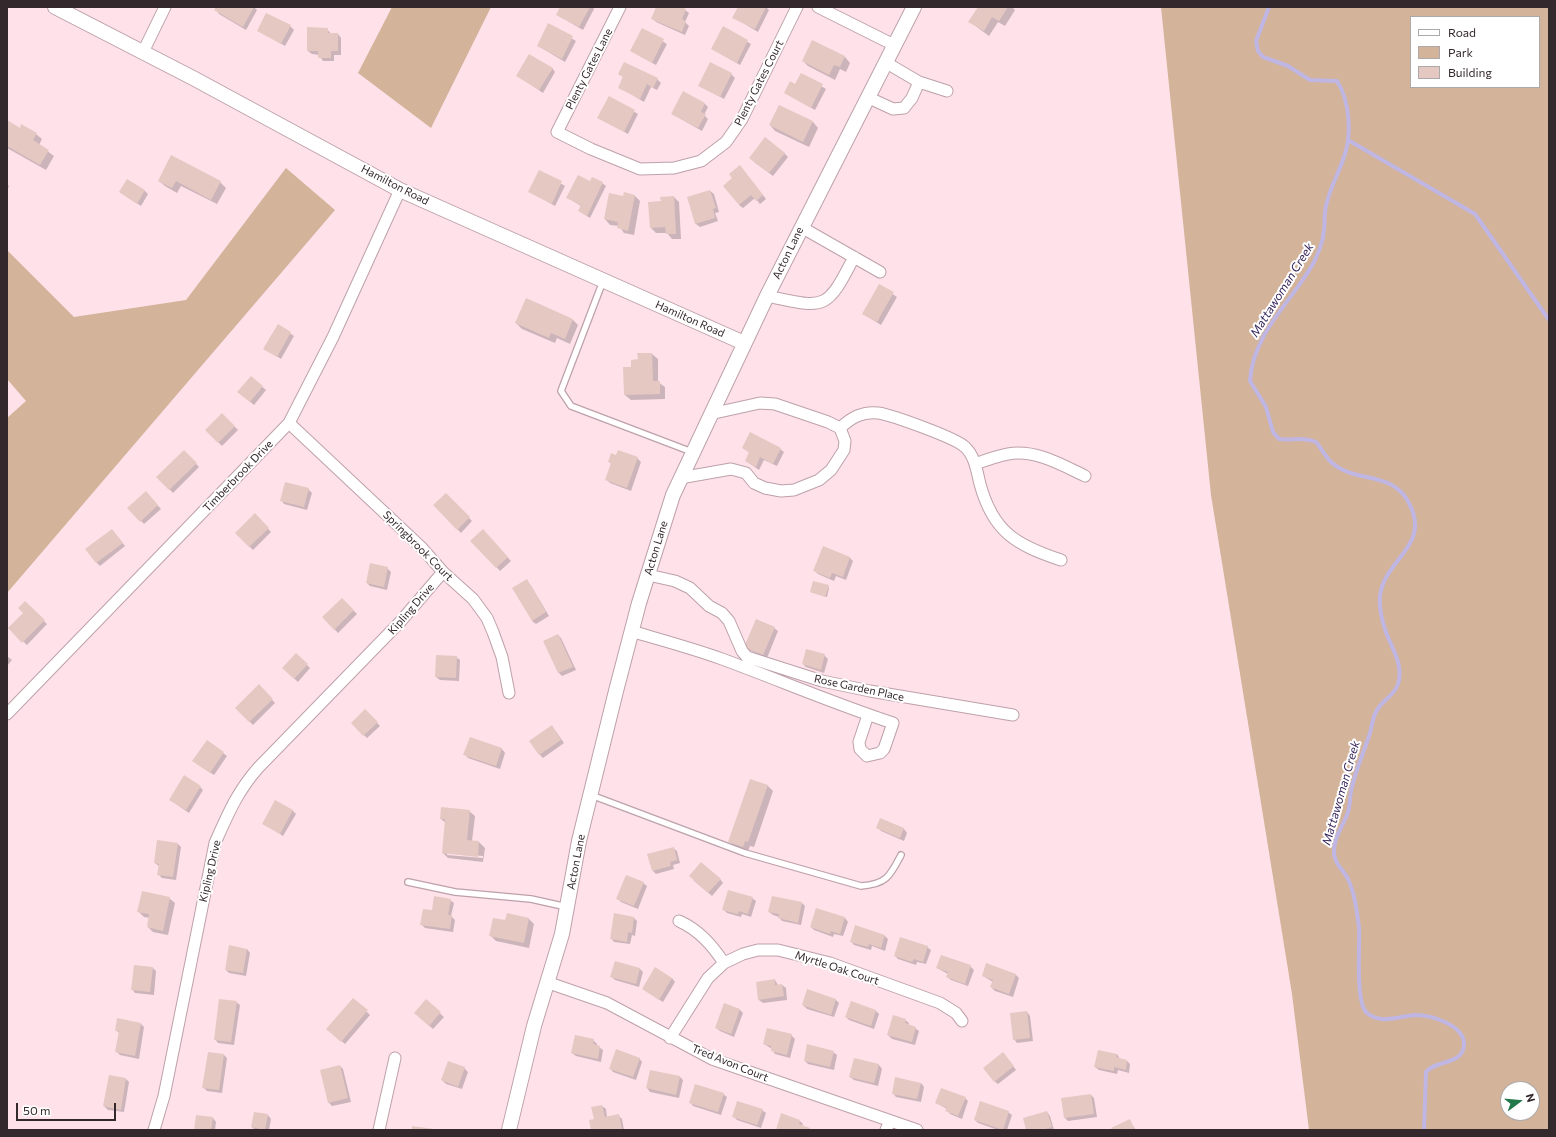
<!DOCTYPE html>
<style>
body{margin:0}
#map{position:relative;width:1556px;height:1137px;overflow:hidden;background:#ffe1ea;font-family:Commissioner,sans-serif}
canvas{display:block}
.frame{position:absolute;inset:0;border:8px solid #33282b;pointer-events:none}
.legend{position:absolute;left:1410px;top:16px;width:130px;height:72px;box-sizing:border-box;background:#fff;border:1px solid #ada9aa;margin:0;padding:5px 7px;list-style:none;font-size:12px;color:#33282b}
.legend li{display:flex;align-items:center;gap:8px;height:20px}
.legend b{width:20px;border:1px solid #ada9aa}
.north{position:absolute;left:1500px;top:1081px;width:40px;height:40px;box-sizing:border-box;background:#fff;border:1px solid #ada9aa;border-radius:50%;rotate:74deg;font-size:11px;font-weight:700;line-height:16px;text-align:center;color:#33282b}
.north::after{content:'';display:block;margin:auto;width:14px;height:18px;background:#22794c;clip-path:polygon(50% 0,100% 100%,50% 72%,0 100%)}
.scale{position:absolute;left:16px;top:1103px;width:100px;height:18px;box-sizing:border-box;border:2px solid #33282b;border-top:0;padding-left:5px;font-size:12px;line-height:14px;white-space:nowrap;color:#33282b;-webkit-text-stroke:3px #fff;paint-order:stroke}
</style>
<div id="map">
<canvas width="1556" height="1137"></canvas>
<div class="frame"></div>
<ul class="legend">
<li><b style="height:5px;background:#fff"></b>Road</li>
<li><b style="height:11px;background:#d3b399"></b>Park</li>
<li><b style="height:11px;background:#e5c8c2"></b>Building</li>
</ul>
<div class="north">N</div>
<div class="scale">50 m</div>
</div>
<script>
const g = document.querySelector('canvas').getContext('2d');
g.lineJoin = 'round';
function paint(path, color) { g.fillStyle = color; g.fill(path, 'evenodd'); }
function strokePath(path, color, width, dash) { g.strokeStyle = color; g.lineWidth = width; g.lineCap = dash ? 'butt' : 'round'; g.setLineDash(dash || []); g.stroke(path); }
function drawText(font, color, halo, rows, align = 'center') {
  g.font = font + ' Commissioner,sans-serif'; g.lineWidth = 4; g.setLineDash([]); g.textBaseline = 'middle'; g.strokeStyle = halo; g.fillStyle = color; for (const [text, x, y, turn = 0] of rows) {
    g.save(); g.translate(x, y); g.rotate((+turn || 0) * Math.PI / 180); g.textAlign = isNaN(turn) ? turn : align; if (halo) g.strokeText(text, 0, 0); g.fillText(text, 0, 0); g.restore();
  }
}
paint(new Path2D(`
 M392 7H491L431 128 358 73Z
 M1161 7H1549V1130H1309L1292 994 1211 495ZM1411 17H1539V87H1411ZM1508 1089H1532V1113H1508Z
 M286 168 335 210 7 593V418L26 401 7 379V250L74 317 186 300Z`), '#d3b399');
paint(new Path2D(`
 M218 7H254L257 10 246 30 219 14 216 10Z
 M561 7H593L594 9 583 30 557 15Z
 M657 7H679L685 10 689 13 685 22 689 26 685 35 656 22 652 18Z
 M739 7H766L769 10 758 32 733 17Z
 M979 7H1012L1015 10 1005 26 998 22 989 36 970 22Z
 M549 25 576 41 565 62 538 46Z
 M290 26 294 30 285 46 258 30Z
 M723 28 751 44 740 65 712 49Z
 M327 29 331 34H338L341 38V55H334V61H323L319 55 312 54 308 51Z
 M642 29 667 44 656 65 631 51Z
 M813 41 845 57 850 63 846 72 840 69 835 80 808 66 803 61Z
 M552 68 555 72 543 93 518 76Z
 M619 74 657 79 661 83 657 90 651 87 644 102 619 87 623 77Z
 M731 74 735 78 724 99 699 85Z
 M801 74 826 89 815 110 785 93 795 85Z
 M609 97 638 114 628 134 599 118Z
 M705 104 708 107 704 115 708 119 702 131 672 114Z
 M779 106 813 122 818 128 809 147 775 131 770 125Z
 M7 122 20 129 36 134 42 139 39 145 54 156 46 170 7 148Z
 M784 153 788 157 773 176 754 162Z
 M172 157 220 182 226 188 217 204 181 186 177 193 165 186 159 181Z
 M743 170 766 199 760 204 755 198 743 208 739 205Z
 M540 171 565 186 555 206 530 192Z
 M590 182 602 183 606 186 590 218 579 211 581 206 568 198Z
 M7 184 9 186 7 191Z
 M145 191 148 194 141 206 120 192Z
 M710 191 714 194 719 212 715 213 718 221 700 227 696 224 688 198Z
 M625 194 635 196 640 201 634 235 624 233 619 226 610 225 605 219 624 198Z
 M674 197 679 202 681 239H672L667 233H656L651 228 662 202Z
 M879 285 897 297 881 325 863 314Z
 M573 320 578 325 570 344 557 338 555 343 522 329 516 323Z
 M278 325 294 336 281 359 264 348Z
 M639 354H652L658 359V382L665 387V399L631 400 625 395 632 368 639 360Z
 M251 377 266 390 254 405 242 395Z
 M222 414 238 430 222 446 206 430Z
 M743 448 780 449 784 452 777 466 764 460 759 470 746 461 750 453Z
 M184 451 199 467 173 493 158 477Z
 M617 456 637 458 641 462 631 491 610 483 607 480 611 464 609 461Z
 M308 489 312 493 307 510 284 504 281 500Z
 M146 493 161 509 144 524 129 508Z
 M446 494 472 521 461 533 434 505Z
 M255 515 271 532 253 550 236 533Z
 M112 530 125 546 100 566 96 562Z
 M486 534 511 561 500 571 472 541Z
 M823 548 850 558 853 561 846 580 836 576 834 581 818 574 815 571Z
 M387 568 391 572 387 590 370 586 367 583Z
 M530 584 549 616 536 624 532 621Z
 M828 586 829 588 827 597 811 592Z
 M342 599 357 614 338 633 323 617Z
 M25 603 47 624 27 645 9 628 24 613Z
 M774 628 778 631 767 658 749 650 746 647Z
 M558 635 561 638 576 670 562 676 559 673 544 641Z
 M296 654 310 668 298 682 283 668Z
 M824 655 828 659 824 673 806 667 803 664Z
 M7 656 12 660 7 666Z
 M456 657 460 660 459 681 440 680 436 677Z
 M259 686 275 703 253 725 236 708Z
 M365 710 380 726 367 738 352 723Z
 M555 730 564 743 543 758 539 754Z
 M470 738 502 749 505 753 500 769 468 758 465 754Z
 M207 741 227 756 214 775 197 764Z
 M751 780 768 786 773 791 754 847 750 846 748 851 735 847 729 841Z
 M200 787 203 790 189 813 170 800Z
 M292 810 296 814 283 836 263 823Z
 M469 811 475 816 472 841 479 842 485 848 483 862 448 858 443 853 446 823 441 819ZM447 853 483 856V858L447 855Z
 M881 819 904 829 907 833 904 841 881 831 877 827Z
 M178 844 181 847 176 880 162 878 158 874 159 866 155 863Z
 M673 848 677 851 680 863 673 865 674 869 656 874 653 871Z
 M720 879 723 883 712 896 693 880Z
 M643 883 647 886 638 909 621 902 617 898Z
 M169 898 175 903 168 935 153 932 148 927 150 918 144 917 138 911Z
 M752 898 756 901 751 917 742 914 741 917 727 913 723 909Z
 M450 900 454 903 451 916 455 920 453 932 425 928 421 924 433 912Z
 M802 903 805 906 801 925 782 921 779 917 773 915 769 912Z
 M634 918 637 921 635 936 632 935 630 944 614 942 611 938Z
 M845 918 848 922 843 936 834 934 833 937 814 930 811 927Z
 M529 919 534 924 529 948 496 941 490 935 506 922Z
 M856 926 885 936 888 939 885 951 872 946 871 950 854 945 851 941Z
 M927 947 931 950 926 964 917 962 916 965 898 959 895 956Z
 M247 949 250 953 246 976 229 973 226 970Z
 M615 962 640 969 643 972 639 987 615 980 611 976Z
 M970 966 974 970 968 986 951 980 947 977 948 974 937 968Z
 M153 968 156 971 154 995 135 993 132 989Z
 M1016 975 1019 978 1013 997 995 991 991 987 993 982 983 976Z
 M672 978 675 982 663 1002 643 989Z
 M775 980 778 985H782L786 988 787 1000 763 1003 759 1000 757 983Z
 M353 999 370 1015 345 1044 331 1032Z
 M836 1000 839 1003 834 1017 807 1009 803 1005Z
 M426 1001 444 1017 433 1029 419 1017Z
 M236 1002 240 1005 234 1045 218 1043 215 1039Z
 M739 1009 743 1013 734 1037 720 1031 716 1028Z
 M875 1010 879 1014 874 1029 849 1020 846 1017Z
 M1027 1012 1030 1016 1033 1041 1017 1043 1014 1039Z
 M118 1019 141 1024 144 1027 139 1059 120 1055 117 1052 120 1034 116 1030Z
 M905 1020 909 1023 908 1025 915 1028 919 1031 915 1045 892 1039 888 1035Z
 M791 1035 795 1039 790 1058 775 1054 772 1049 764 1044Z
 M593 1040 597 1044V1046L603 1050 601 1062 576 1056 572 1053Z
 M833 1052 837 1055 834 1070 808 1064 805 1061Z
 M1117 1054 1120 1059 1127 1061 1130 1064 1129 1073 1118 1070 1117 1074 1099 1070 1095 1067Z
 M224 1055 227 1058 222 1093 207 1091 203 1087Z
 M1006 1057 1016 1070 998 1084 994 1081Z
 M639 1058 642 1062 636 1080 613 1072 610 1068Z
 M879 1065 882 1069 878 1086 854 1080 850 1077Z
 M340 1066 343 1069 351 1102 332 1106 329 1103 321 1070Z
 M464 1068 468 1072 462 1089 446 1084 442 1080Z
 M110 1076 126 1079 129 1082 124 1112 108 1110 104 1106Z
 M680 1077 683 1080 679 1098 650 1092 647 1088Z
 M921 1083 924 1087 921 1102 896 1097 893 1093Z
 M723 1094 727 1097 721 1115 693 1106 690 1102Z
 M1091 1095 1094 1098 1097 1117 1068 1121 1065 1118Z
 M965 1098 968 1101 962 1119 950 1114 947 1109 936 1103Z
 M602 1106 606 1109 607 1118 618 1115 622 1119 624 1130H592Z
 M762 1110 766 1113 761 1128 737 1120 733 1116Z
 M1008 1112 1012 1115 1007 1130H998L978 1123 975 1120Z
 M1047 1112 1050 1116 1054 1130H1027Z
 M268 1115 271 1119 269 1130H255L252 1127Z
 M213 1118 216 1122 215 1130H195Z
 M1129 1120 1136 1130H1114Z
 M800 1121 803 1124 802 1126 811 1130H777Z`), '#0003');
strokePath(new Path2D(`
 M1269 7 1256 41 1258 51 1263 57 1288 66 1310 80 1337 81C1350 101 1352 135 1344 157 1338 175 1327 193 1325 212 1324 218 1325 224 1324 230 1323 242 1319 251 1314 262 1292 302 1253 332 1250 381L1266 407 1273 432 1279 439C1294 441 1300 436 1316 442 1321 448 1325 456 1331 462 1355 484 1392 470 1409 503 1432 546 1384 559 1380 596 1379 607 1382 622 1386 632 1392 649 1404 665 1398 684 1394 697 1381 700 1376 712 1372 719 1372 728 1369 736 1363 754 1355 772 1351 791 1350 798 1350 805 1348 812 1344 825 1334 836 1334 850 1333 863 1343 869 1348 879 1355 894 1357 912 1359 928 1360 946 1355 1003 1367 1013 1381 1025 1399 1016 1415 1015 1431 1015 1465 1025 1464 1045 1463 1065 1435 1060 1426 1072L1424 1130
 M1348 140 1475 214 1549 320`), '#bfb6e3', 4);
paint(new Path2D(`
 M216 7H254L243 27 214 10Z
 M560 7H590L579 27 556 15Z
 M656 7H681L686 9 682 19 686 21 682 32 651 19Z
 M738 7H766L755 29 732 18Z
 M978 7H1008L999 21 992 17 984 31 968 22Z
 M266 13 291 25 281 44 257 31Z
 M548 23 573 36 562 59 537 46Z
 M723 26 748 40 737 63 711 49Z
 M307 27 328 28V33H338V51H331V58H318V51H307Z
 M642 28 664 39 652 63 630 51Z
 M812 40 845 56 840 67 834 65 829 75 802 61Z
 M529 54 553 68 539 90 516 76Z
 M624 62 658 78 653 88 647 84 640 99 618 88 623 77 618 74Z
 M710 62 732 73 720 97 698 86Z
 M801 73 823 84 811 108 784 93 790 81 795 84Z
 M683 91 705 103 701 112 706 114 698 128 671 114Z
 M609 96 635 110 624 132 597 118Z
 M779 105 813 121 803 142 769 125Z
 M7 120 20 128 21 124 37 133 33 140 49 150 40 165 7 146Z
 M765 137 785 153 769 173 749 158Z
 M171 155 221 181 211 200 176 181 172 188 158 181Z
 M740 165 763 195 756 201 751 195 739 205 723 186 732 178 729 174Z
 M539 170 562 181 552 204 528 192Z
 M578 175 590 181 592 177 603 182 587 216 578 211 581 205 566 198Z
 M127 179 145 190 137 204 119 192Z
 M710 190 716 208 713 209 715 218 695 224 687 197Z
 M624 192 635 195 628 231 617 228 618 222 604 219 609 193 623 196Z
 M674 196 676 234H666L665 227 650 228 648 202 661 201 660 197Z
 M879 284 894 292 877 322 862 314Z
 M526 298 573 319 565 339 551 333 549 338 515 323Z
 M278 324 291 332 277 357 263 349Z
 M637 353H652L653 381H660V394L624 395 623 367H631V360L638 359Z
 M251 376 263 386 250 402 237 392Z
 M222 413 235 426 218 443 205 430Z
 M750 432 781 448 773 464 760 457 756 467 745 461 749 452 742 448Z
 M184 450 197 463 169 490 156 477Z
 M618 450 638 457 627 488 605 480 611 463 608 462 611 453 616 455Z
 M285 482 309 488 304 507 280 501Z
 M146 491 158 505 140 522 127 508Z
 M446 493 470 517 457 530 433 505Z
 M255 513 269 528 249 547 235 533Z
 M112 529 123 543 96 563 85 549Z
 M483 529 508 557 496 568 470 541Z
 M823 546 850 557 843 577 832 573 830 578 813 571Z
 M370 563 388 567 384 587 366 583Z
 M527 579 546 612 532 621 512 588Z
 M813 581 829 585 825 597 810 592Z
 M342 598 354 610 334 630 322 617Z
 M25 601 45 620 22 643 8 628 23 613 18 608Z
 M756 619 775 627 763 655 744 647Z
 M558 634 573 667 558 673 543 641Z
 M806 649 825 654 821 670 802 664Z
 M296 653 308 664 294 679 282 668Z
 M436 655 457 656 456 678 435 677Z
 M259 684 273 699 249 722 235 708Z
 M365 709 378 722 363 736 351 723Z
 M552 725 561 740 539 755 529 741Z
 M470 737 502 748 496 766 463 755Z
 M207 740 224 752 210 773 192 761Z
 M184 775 201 786 186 810 169 800Z
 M750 779 768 785 748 842 745 841 743 847 728 842Z
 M275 800 293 810 280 834 262 824Z
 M441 807 470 810 467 840 479 841 478 857 442 853 445 819H440Z
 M880 818 904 828 900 838 876 828Z
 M157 840 178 843 173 877 157 875 159 864 154 863Z
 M674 847 677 860 670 862 671 866 652 871 647 854Z
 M701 862 721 879 708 893 689 876Z
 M626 875 644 882 634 906 616 899Z
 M728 890 753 897 748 914 739 911 738 914 722 910Z
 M142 891 170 897 163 931 147 927 149 914 137 912Z
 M434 896 451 899 448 915H452L450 929 420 925 423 909 432 910Z
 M772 896 802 902 798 923 778 918 779 914 768 912Z
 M816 908 845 917 840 934 831 931 830 934 810 927Z
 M507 913 529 918 524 943 489 936 493 918 505 920Z
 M614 913 634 917 632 933 628 932 627 942 610 939Z
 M855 925 885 935 881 948 869 944 868 947 850 942Z
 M900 937 928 946 923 962 914 959 912 962 894 956Z
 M229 945 247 949 243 973 225 970Z
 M941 955 971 965 965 984 946 977 948 972 936 968Z
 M615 961 640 968 636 984 610 977Z
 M986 963 1016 974 1009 994 990 987 993 980 982 976Z
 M134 965 153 967 150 992 131 990Z
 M655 967 672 978 659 1000 642 989Z
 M775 979V985L782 984 784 996 758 1000 756 982Z
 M807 989 836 999 831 1015 802 1005Z
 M353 998 368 1010 341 1042 326 1029Z
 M219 999 237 1001 231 1042 214 1040Z
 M426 999 441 1012 429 1026 414 1013Z
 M851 1001 876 1010 871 1026 845 1017Z
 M724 1003 740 1009 731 1034 715 1028Z
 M1027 1011 1030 1038 1013 1040 1010 1013Z
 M893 1015 906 1019 905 1023 916 1027 912 1042 887 1035Z
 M117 1018 141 1023 135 1056 115 1052 119 1031H115Z
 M767 1028 792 1034 787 1055 771 1051V1046L763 1044Z
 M575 1035 594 1039 593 1044 600 1046 598 1059 571 1053Z
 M807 1044 834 1051 830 1067 804 1061Z
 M616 1049 640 1058 633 1077 609 1069Z
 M1098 1050 1117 1054 1116 1057 1127 1060 1126 1070 1114 1067V1071L1094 1067Z
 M208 1052 224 1054 219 1090 202 1088Z
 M1003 1052 1014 1066 994 1082 983 1068Z
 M854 1058 879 1064 874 1083 849 1077Z
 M448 1061 465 1067 458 1087 441 1080Z
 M340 1065 348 1098 328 1103 320 1070Z
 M650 1070 680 1076 676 1095 646 1088Z
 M109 1075 126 1078 121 1110 103 1106Z
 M895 1077 921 1083 917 1099 892 1094Z
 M695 1084 724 1093 718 1112 689 1103Z
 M941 1088 966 1097 958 1116 945 1111 947 1108 935 1103Z
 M1091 1094 1094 1114 1064 1118 1061 1098Z
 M737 1101 763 1109 757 1125 732 1117Z
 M980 1101 1009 1111 1003 1130 974 1120Z
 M602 1105 605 1117 619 1114 622 1130H591L589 1120 594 1119 591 1107Z
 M1047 1111 1052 1127 1041 1130H1026L1023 1118Z
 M254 1112 268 1114 265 1130 251 1127Z
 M781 1113 800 1120 799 1124 810 1128 809 1130H776Z
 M196 1115 213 1117 211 1130H194Z
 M1130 1119 1135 1130H1113L1111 1128Z
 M412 1126 434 1129V1130H412Z`), '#e5c8c2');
const service = new Path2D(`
 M603 281 561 391 571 406 692 452
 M591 795 745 853 861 886C887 884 890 876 901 855
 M408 882 455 892 531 899 567 907`);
const minor = new Path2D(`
 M620 7 557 132 591 149 640 169 674 168 701 161 726 142 742 119 797 7
 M818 7 894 45
 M143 52 165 7
 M885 62 919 82 947 91
 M867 97 893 109 904 108 912 98 919 82
 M801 227 880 272
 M767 296C825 308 826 312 854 257
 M289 423 422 548 443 572 473 599 487 618 493 632 502 657 509 693
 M840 428C851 418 862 411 878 413 892 415 956 438 965 447 975 456 977 472 980 484 993 532 1016 545 1061 560
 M975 464C986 460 997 456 1008 454 1035 449 1062 465 1085 476
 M680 478 731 469 746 473 754 483 765 488 781 491 794 490 819 480 831 470 844 450 845 441 840 428 828 422 775 404 760 403 710 414
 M648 575 675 581 690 588 709 606 722 613 729 621 742 651 747 657 822 681 870 691 1013 715
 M631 631C661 640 692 648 722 659 779 680 835 704 893 723L884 749 880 753 867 756 860 749 859 742 868 715
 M7 714 289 423 333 337 400 190
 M679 921C699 930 712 945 724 963
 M549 983 607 1003 712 1059 917 1130
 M670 1038 708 978 724 963 743 954 758 950H778L830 963 940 1003 956 1013 962 1021
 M154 1130 164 1096 215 843C228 814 237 792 258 768L400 622 443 572
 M379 1130 395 1058
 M886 1130 890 1121`);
const tertiary = new Path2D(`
 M55 7 193 78 400 190 744 343
 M509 1130 534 1026 562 934 579 841 616 691 639 603 673 495 767 296 914 7`);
strokePath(service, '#bda1aa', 8);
strokePath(minor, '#bda1aa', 13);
strokePath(tertiary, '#bda1aa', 16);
strokePath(service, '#fff', 5.5);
strokePath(minor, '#fff', 11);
strokePath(tertiary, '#fff', 14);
drawText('11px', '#33282b', '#fff', [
 ["Plenty Gates Lane",589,69,-63],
 ["Plenty Gates Court",759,83,-63],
 ["Hamilton Road",395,185,27],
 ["Acton Lane",788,253,-64],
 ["Hamilton Road",690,319,24],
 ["Timberbrook Drive",238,476,-46],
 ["Springbrook Court",418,546,45],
 ["Acton Lane",656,548,-73],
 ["Kipling Drive",411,609,-49],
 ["Rose Garden Place",859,688,12],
 ["Acton Lane",576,862,-79],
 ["Kipling Drive",210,871,-77],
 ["Myrtle Oak Court",837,968,18],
 ["Tred Avon Court",730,1063,22]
]);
drawText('italic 12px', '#36255b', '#fff', [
 ["Mattawoman Creek",1282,290,-58],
 ["Mattawoman Creek",1341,793,-74]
]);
</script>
